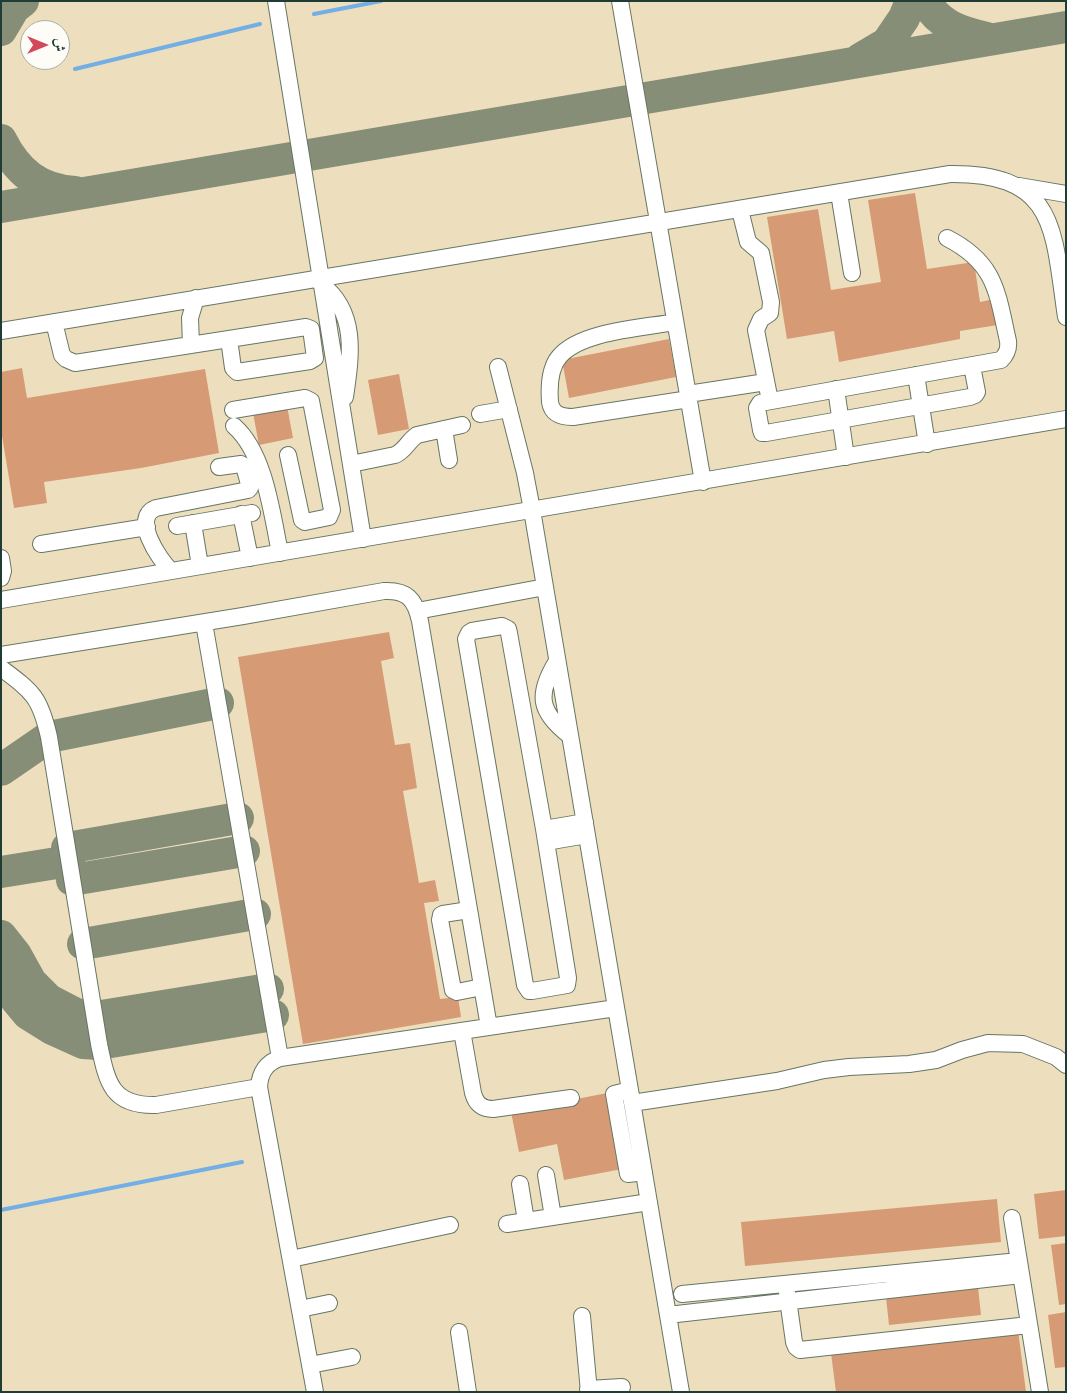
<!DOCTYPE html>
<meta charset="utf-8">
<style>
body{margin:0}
#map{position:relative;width:1067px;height:1393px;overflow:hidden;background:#eddfbd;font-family:"Libre Bodoni",Amiri,serif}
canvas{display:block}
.frame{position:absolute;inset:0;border:2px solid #1f3d34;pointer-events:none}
.north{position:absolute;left:20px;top:20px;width:50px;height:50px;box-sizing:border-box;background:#fdfcf7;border:1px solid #a4b0a9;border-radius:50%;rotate:90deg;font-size:14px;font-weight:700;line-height:20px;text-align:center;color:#1f3d34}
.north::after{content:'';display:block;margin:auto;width:18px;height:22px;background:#d1495b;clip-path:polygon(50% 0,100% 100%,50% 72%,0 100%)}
</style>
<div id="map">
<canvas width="1067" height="1393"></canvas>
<div class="frame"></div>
<div class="north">ش</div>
</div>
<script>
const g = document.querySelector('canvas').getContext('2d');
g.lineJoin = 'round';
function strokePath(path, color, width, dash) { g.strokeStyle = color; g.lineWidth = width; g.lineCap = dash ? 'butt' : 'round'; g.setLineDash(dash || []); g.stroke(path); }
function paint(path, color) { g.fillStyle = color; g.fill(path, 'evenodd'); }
strokePath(new Path2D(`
 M314 14 381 1
 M75 69 260 24
 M1 1210 242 1162`), '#73aee4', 4);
strokePath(new Path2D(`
 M925 1C940 26 961 32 987 38
 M1 30 14 8 23 1
 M860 59 887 43 904 18 911 1
 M1 140C17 172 39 190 75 192
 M1 207 1066 27
 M1 770 49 737 218 703
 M67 848 238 818
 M1 872 69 861
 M72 880 244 851
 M1 936 16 955 31 982 49 1000 76 1014 95 1017 268 989
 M83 944 255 914
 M1 970 13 996 28 1014 52 1029 83 1043 99 1044 273 1015`), '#868e78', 32);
paint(new Path2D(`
 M915 193 927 269 974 262 980 302 994 299 998 325 960 331V339L839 362 834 331 787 339 767 217 818 209 831 290 881 282 868 200Z
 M669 339 676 377 569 398 562 360Z
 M22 368 27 398 205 369 219 453 141 468 44 482 47 503 14 508 1 430V372Z
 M399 374 409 429 378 435 368 380Z
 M287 406 293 438 259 445 253 413Z
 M389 632 394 658 381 661 395 745 410 743 417 788 403 791 419 883 435 880 439 901 424 903 440 999 458 997 461 1017 303 1044 238 657Z
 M607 1093 622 1169 564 1180 557 1144 519 1152 511 1112Z
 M1066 1190V1236L1039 1239 1034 1194Z
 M997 1199 1001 1242 745 1266 741 1222Z
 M1066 1243V1304L1059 1305 1051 1245Z
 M978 1287 981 1315 889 1325 886 1297Z
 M1066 1312V1367L1055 1368 1048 1315Z
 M1018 1330 1026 1392H836L831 1353Z`), '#d69a75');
const minor = new Path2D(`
 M276 1 363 539
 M620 1 703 482
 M1019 186 1066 194
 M839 193 852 273
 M740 210 748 242 761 253 771 302 770 313 761 319 756 330 770 401
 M947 238C996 263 997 292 1008 341 1009 349 1007 354 1001 360L760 403 757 408 761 430 762 433H766L970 397 975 395 977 392 972 366
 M321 284C358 312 351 356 345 397
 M54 322 62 355 66 359 75 363 306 327 311 329 315 358 310 361 237 372 233 368 229 339
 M675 322C643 328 580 331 559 357 549 369 549 388 550 402 552 415 562 417 573 417L689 399
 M1 331 950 174C1058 173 1053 231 1066 317
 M191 345 190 318 196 298
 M498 367 525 473 532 510 681 1392
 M916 375 927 444
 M836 389 846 457
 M688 394 766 382
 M233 410 305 398 311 401 332 510 329 517 305 522 302 520 288 455
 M480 414 509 409
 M234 426C265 453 272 514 280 553
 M444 429 449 460
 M351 464 395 455C405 451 408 441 417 435L462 425
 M241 514 250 558
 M193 523 200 566
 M177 526 252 513
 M41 544 147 527
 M1 558 3 571 1 578
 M171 571C159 559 131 518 156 508L248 490 250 488 244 466 241 464 219 467
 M1 600 1066 419
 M417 611 545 587
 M204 623 280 1058
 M502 626 508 629 509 633 544 829 568 978 567 985 532 991H529L525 985 466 639 469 633 472 631Z
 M1 655 243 616 384 591C407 590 415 599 420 621L489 1027
 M557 661C536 695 539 712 570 736
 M1 668C33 692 40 697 49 737L99 1044C107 1082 111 1106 156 1105L259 1087
 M544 829 585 822
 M546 842 587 835
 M469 910 443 914 441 915 440 920 453 990 457 992 482 987
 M462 1031 473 1093C476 1104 482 1109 493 1109L571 1098
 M630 1090 614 1094 628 1174 644 1172
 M632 1103 777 1081 824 1070 849 1067 909 1064 936 1060 962 1050 988 1043 1023 1044 1056 1057 1066 1065
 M546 1175 553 1217
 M520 1184 526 1221
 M1012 1218 1040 1392
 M507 1224 649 1202
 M291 1259 450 1225
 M787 1292 794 1342 796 1347 800 1350 1029 1325
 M682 1294 1019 1261
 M300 1309 329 1303
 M668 1315 1021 1275
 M582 1316 589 1392
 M459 1332 468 1392
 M310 1365 352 1357
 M588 1389 622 1387
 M315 1392 259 1087C260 1072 266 1063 280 1058L616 1008`);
strokePath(minor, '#677664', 18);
strokePath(minor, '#fff', 16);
</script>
